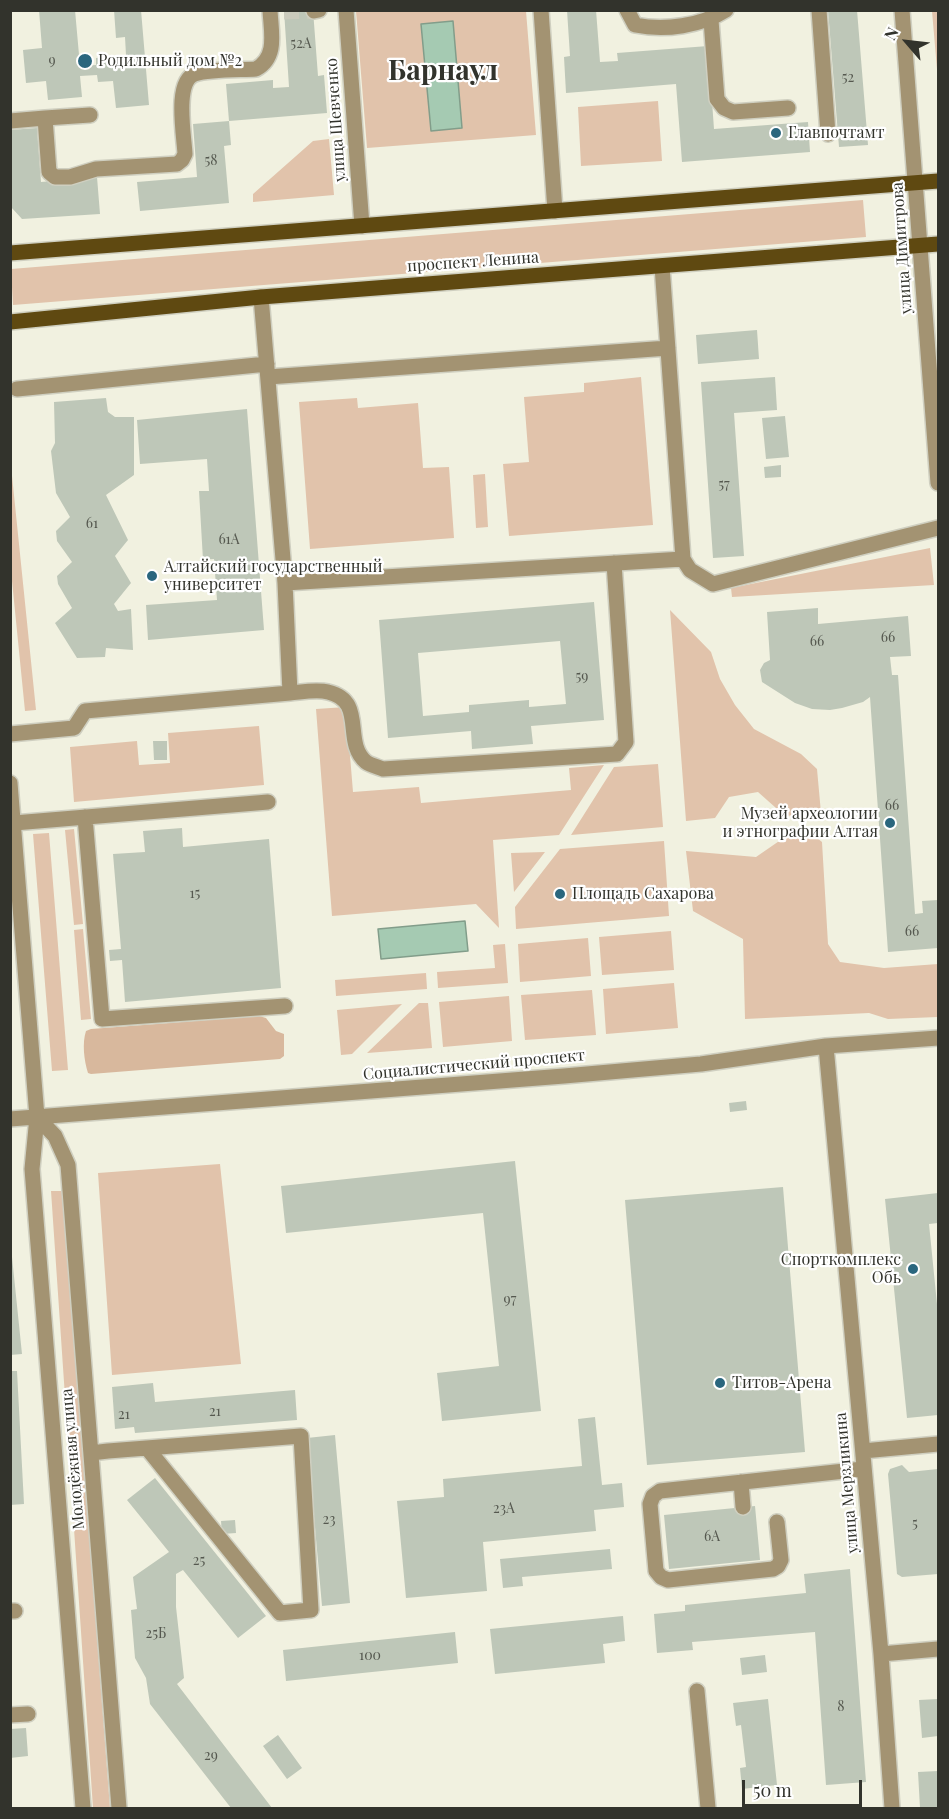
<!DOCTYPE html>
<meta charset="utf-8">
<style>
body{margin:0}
#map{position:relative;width:949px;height:1819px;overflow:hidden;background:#f1f1e0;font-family:"Playfair Display",serif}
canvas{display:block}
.frame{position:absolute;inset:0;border:12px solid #32332c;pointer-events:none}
.north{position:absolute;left:877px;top:12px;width:60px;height:60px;-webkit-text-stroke:4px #fff;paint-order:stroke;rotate:298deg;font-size:16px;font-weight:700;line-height:24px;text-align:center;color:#32332c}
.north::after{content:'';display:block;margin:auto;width:21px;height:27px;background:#32332c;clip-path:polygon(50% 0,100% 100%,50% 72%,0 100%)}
.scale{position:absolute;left:742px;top:1780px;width:120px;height:27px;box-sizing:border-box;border:3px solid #32332c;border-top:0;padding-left:8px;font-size:18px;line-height:21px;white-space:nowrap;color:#32332c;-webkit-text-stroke:4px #fff;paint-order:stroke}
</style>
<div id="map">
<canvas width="949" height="1819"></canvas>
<div class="frame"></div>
<div class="north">N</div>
<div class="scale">50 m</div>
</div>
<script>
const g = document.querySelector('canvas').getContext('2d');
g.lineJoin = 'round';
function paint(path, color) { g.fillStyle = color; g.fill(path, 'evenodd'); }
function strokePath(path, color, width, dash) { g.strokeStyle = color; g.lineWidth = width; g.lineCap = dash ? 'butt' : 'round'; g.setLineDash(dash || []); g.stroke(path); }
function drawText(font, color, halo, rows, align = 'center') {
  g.font = font + ' "Playfair Display",serif'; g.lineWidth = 4.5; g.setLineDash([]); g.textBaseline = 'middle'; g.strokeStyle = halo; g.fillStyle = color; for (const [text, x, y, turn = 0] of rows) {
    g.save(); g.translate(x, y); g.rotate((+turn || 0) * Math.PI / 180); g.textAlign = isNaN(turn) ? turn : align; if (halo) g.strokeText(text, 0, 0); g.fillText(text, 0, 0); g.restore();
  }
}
paint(new Path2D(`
 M356 11H526L536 135 367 148Z
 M932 11H938V81Z
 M658 101 662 161 581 166 578 107Z
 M329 139 334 195 253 202V194L313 141Z
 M863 200 866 237 13 305 11 269Z
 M641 377 653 525 509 536 503 464 529 462 524 397 584 392V383Z
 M357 398 358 408 418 403 423 468 449 467 454 538 310 549 299 402Z
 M11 466 36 710 25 711 11 571Z
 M485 474 488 527 476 528 473 475Z
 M930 548 934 585 732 597 731 588Z
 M670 610 711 652 720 679 735 705 754 729 801 754 817 769 821 813 785 816 758 792 729 797 715 818 686 821Z
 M346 707 353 792 419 787 421 803 571 790 569 768 604 765 559 835 493 840 499 928 476 904 332 916 316 709Z
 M259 726 264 785 74 802 70 747 137 741 139 765 170 763 168 733Z
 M658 764 663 827 571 835 614 767Z
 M74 829 83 924 74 925 65 830Z
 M49 833 68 1070 52 1071 33 834Z
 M812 834 822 842 828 944 840 962 884 968 938 964V1017L888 1019 869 1013 745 1019 743 939 693 911 686 851 756 857 785 837Z
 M664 841 669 916 516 929 515 907 560 849Z
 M545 852 514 892 511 853Z
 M83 929 91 1019 81 1020 74 930Z
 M671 931 674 970 602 975 599 937Z
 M588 938 591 976 520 982 518 944Z
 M505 944 508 983 438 988 437 972 495 968 493 945Z
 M426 973 427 989 336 996 335 980Z
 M674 983 678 1028 606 1034 603 989Z
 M592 990 596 1035 525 1040 521 995Z
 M509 996 512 1041 443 1047 439 1002Z
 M419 1003H428L432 1048 367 1053Z
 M402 1004 352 1054 341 1055 337 1010Z
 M220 1164 241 1364 112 1375 98 1173Z
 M51 1191H63L110 1808H93Z`), '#e1c3ab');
paint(new Path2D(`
 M259 1016 266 1018 276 1031 284 1034V1056L280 1059 91 1074 88 1073C84 1060 82 1043 86 1031L91 1029Z`), '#d8b89d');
const water = new Path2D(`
 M453 21 462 128 431 131 421 24Z
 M465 921 468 951 381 959 378 929Z`);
paint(water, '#a5cab2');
strokePath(water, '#829d8a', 1.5);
paint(new Path2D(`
 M39 10H75L80 66 96 65V58L126 55 125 37 116 38 114 10H141L149 105 116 108 113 81 98 82 97 75 80 76 82 97 48 100 46 81 26 83 23 50 42 48Z
 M284 10H313L318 76 324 75 327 113 229 121 226 84 273 80V88L289 87Z
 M567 10H596L600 62 618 61 617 53 708 46 714 129 808 122 810 152 682 162 676 84 566 93 564 57 570 56Z
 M828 10H857L868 145 839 147Z
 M229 121 231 145 224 146 229 203 140 211 137 182 197 177 193 124Z
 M37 128 41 182 97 177 100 214 22 219 11 207 10 130Z
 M757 330 759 359 698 364 696 335Z
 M775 377 777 410 734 413 744 556 713 558 701 382Z
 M106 398 108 412 115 417H134V475L106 495 128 540 115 556 131 583 114 604 118 611 131 609 133 650 106 648 105 657 77 658 55 623 72 608 58 584 57 576 72 562 57 541 56 531 70 517 56 493 51 451 55 443 54 402Z
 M247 409 264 630 148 640 146 605 217 600 214 559 203 560 199 491H209L207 459 140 464 137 420Z
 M785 416 789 457 766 459 762 418Z
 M781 465V477L765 478 764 467Z
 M594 602 604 720 531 726 533 744 472 749 471 731 388 738 379 620ZM560 641 566 704 529 707V700L469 705V712L423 716 418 653Z
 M818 608V624L908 616 911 656 890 657 892 675H898L915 914 923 913 922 901 938 900V948L888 952 870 697 863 702 842 708 830 710 812 709 795 703 762 682 760 670 764 663 770 660 767 612Z
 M153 741H167V760H154Z
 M182 828 183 847 269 839 281 988 125 1002 122 960 110 961 109 950 121 949 113 854 145 852 143 831Z
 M746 1101 747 1110 730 1112 729 1103Z
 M515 1161 541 1411 442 1421 437 1373 499 1366 483 1213 286 1233 281 1186Z
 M783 1187 805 1452 647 1465 625 1200Z
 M938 1193V1223L929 1224 938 1314V1415L907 1418 885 1199Z
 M12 1257 22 1354 10 1355V1258Z
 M10 1371H17L24 1504 10 1505Z
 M153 1383 155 1402 295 1390 297 1420 135 1433 134 1427 115 1429 112 1387Z
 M595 1417 602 1485 622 1483 624 1507 594 1510 596 1531 483 1542 487 1591 406 1598 397 1501 444 1497 443 1479 582 1466 578 1419Z
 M335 1435 350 1603 322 1606 307 1438Z
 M902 1465 909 1472 938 1469V1574L902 1577 897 1574 888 1474 890 1469Z
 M155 1478 266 1616 238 1638 183 1570 176 1574V1607L184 1678 177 1684 272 1808H231L150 1704 146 1678 135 1658 131 1610 137 1609 133 1577 169 1552 127 1500Z
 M755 1506 760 1560 669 1569 664 1515Z
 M235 1520 236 1533 222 1534 221 1521Z
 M610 1549 612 1569 522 1577 523 1586 503 1588 500 1559Z
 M850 1569 866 1782 826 1785 815 1632 692 1642 693 1650 657 1653 654 1614 685 1611V1605L806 1593 804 1574Z
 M623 1616 625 1641 603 1644 605 1663 495 1674 490 1629Z
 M455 1632 458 1663 286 1681 283 1650Z
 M765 1655 767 1672 742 1675 740 1658Z
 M768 1699 777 1785 742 1789 740 1768 746 1767 741 1725 736 1726 733 1703Z
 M938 1699V1736L922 1738 919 1700Z
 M26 1728 28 1756 10 1758V1729Z
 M278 1735 302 1768 287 1779 263 1746Z
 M938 1771V1808H920L918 1772Z`), '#bec7b8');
strokePath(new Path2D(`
 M284 12 314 11`), '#cbcbbc', 15, [15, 8]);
const minor = new Path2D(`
 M346 10 362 226
 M541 10 555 211
 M627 10 635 25C665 31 701 26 726 10
 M819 10 828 134
 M902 10 938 483
 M314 11 319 10
 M711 20 717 99 724 108 733 112 788 108
 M45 118 90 115
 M10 121 45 118 49 172 55 177H70L96 169 177 164 182 160 185 154C184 135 174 81 195 74 209 69 240 70 256 69 278 57 271 32 270 10
 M662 266 683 559 690 570 713 584 938 528
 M268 377 668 348
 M17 389 267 364
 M285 583 683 559
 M290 693C302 692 317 689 328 692 367 701 342 742 366 762 370 765 378 767 383 769L617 754 626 742 614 563
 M10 734 74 728 85 711 290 693 285 583 261 297
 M10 783 37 1117 32 1169 83 1808
 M85 817 102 1019 285 1006
 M14 823 268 802
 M826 1046 881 1654 892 1808
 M37 1117 55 1136 68 1165 119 1808
 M10 1119 564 1076 701 1064 826 1046 938 1038
 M863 1451 938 1444
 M91 1453 108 1451 301 1436 311 1610 280 1613 147 1448
 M741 1482 743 1507
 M777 1522 781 1560 778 1566 773 1569 668 1580 661 1577 656 1571 650 1504 653 1496 660 1491 863 1469
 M10 1611H15
 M881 1654 938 1649
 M697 1691 708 1808
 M10 1715 28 1714`);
const major = new Path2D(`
 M10 253 938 181
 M10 322 261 297 938 244`);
strokePath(minor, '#cfcfc0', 18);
strokePath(major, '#cfcfc0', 18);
strokePath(minor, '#a39372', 15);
strokePath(major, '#5f4911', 15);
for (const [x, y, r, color] of [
 [85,61,8,"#2a667e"],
 [776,133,6,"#2a667e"],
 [152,576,6,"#2a667e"],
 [890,823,6,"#2a667e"],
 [560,894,6,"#2a667e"],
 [913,1269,6,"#2a667e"],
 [720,1383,6,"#2a667e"]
]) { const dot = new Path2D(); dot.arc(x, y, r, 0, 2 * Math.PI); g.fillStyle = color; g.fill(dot); strokePath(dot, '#fff', 2); }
drawText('14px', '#55584f', null, [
 ["52А",301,44],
 ["9",52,61],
 ["52",848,78],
 ["58",211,161],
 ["57",724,485],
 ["61",92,524],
 ["61А",229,540],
 ["66",888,638],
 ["66",817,642],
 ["59",582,677],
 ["66",892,806],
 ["15",195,894],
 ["66",912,932],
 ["97",510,1300],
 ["21",215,1412],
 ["21",124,1415],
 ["23А",504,1509],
 ["23",329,1520],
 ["5",915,1524],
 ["6А",712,1537],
 ["25",199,1561],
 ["25Б",156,1634],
 ["100",370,1656],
 ["8",841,1707],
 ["29",211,1756]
]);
drawText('16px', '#32332c', '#fff', [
 ["Родильный дом №2",98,61],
 ["Главпочтамт",788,133],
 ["Алтайский государственный",164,567],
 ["университет",164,585],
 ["Музей археологии",878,814,"right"],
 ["и этнографии Алтая",878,832,"right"],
 ["Площадь Сахарова",572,894],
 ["Спорткомплекс",901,1260,"right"],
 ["Обь",901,1278,"right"],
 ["Титов-Арена",732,1383]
], 'left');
drawText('16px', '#32332c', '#fff', [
 ["улица Шевченко",336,120,-94],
 ["улица Димитрова",902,248,-94],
 ["проспект Ленина",473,262,-4],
 ["Социалистический проспект",474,1065,-5],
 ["Молодёжная улица",73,1459,-95],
 ["улица Мерзликина",847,1483,-95]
]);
drawText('bold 28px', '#32332c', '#fff', [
 ["Барнаул",443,71]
]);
</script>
